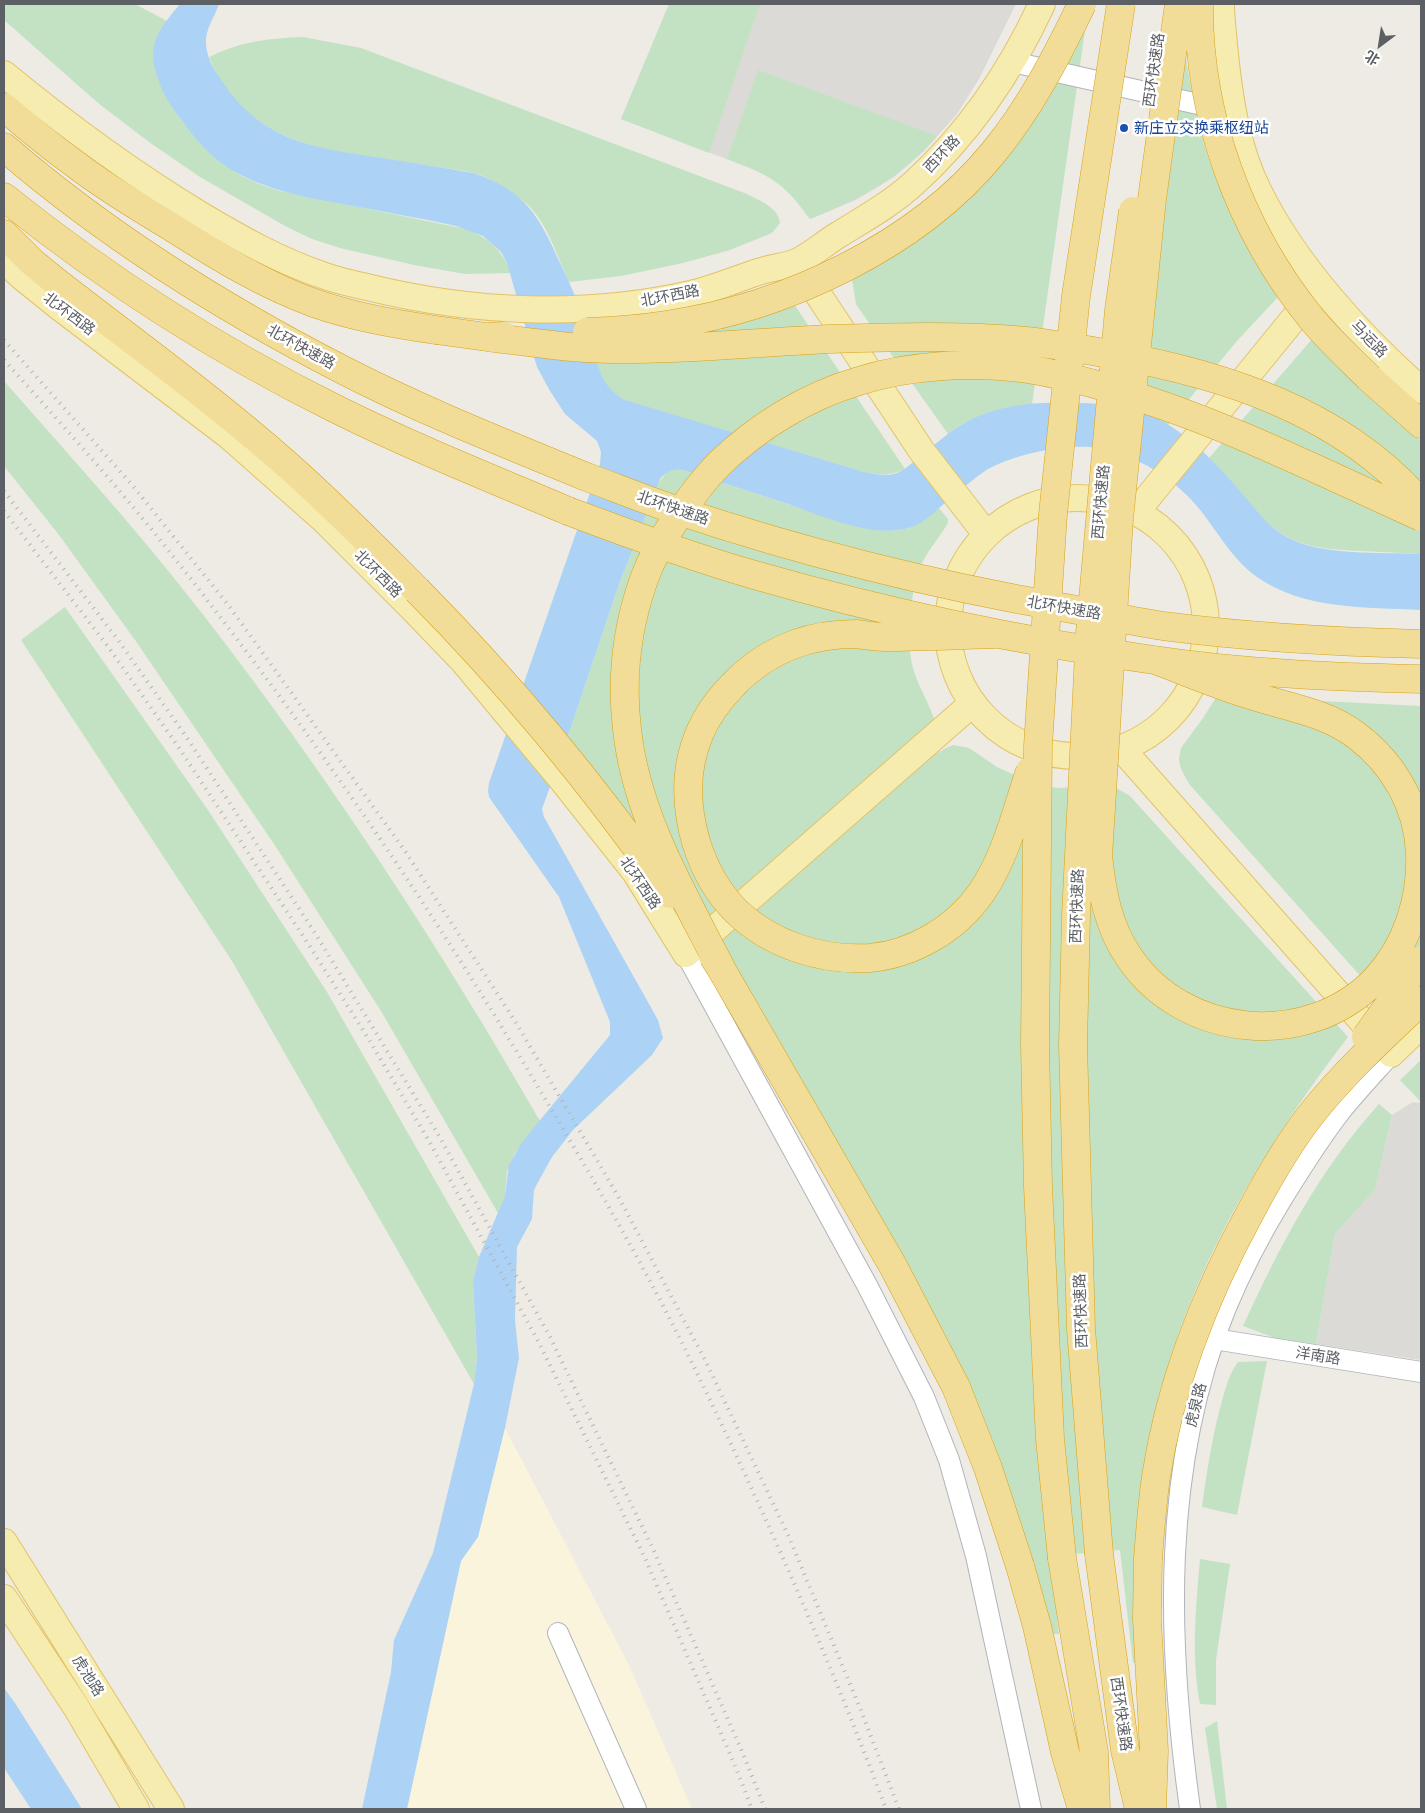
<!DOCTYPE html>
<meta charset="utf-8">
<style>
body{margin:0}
#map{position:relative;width:1425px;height:1813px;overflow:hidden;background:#edebe4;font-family:"Asap Condensed","Noto Sans SC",sans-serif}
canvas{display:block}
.frame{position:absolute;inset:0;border:5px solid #5c5f63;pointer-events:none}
.north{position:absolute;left:1355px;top:20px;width:50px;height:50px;-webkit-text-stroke:4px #fff;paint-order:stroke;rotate:211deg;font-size:14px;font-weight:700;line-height:20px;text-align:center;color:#5c5f63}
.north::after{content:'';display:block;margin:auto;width:18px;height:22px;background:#5c5f63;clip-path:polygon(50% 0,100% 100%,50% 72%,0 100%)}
</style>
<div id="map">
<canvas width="1425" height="1813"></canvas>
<div class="frame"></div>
<div class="north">北</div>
</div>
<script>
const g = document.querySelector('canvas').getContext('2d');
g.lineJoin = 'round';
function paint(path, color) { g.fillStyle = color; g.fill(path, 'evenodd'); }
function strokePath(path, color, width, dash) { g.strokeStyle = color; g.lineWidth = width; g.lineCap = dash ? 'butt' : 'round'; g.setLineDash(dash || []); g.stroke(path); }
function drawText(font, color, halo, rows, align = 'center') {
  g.font = font + ' "Asap Condensed","Noto Sans SC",sans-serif'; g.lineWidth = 5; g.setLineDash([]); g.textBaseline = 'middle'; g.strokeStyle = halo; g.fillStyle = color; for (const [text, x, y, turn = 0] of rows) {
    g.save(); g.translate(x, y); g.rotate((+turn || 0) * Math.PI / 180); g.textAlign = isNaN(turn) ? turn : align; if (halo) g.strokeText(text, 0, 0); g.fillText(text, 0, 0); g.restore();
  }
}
paint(new Path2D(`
 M505 1428 629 1665 692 1809H407L461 1561 478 1536Z`), '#faf4dc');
paint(new Path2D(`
 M669 4H1016L979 79 957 114 924 151 894 177 856 200 810 219 788 191 774 179 753 169 621 119Z
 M1413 1102 1421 1103V1360L1316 1344 1335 1234 1375 1190 1392 1115Z`), '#dcdad6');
paint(new Path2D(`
 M4 4H135L167 21 159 33 162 88 169 102 182 121 215 158 242 176 259 184 280 191 466 229C488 237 503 251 511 273L465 274 414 265 340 248 312 239 285 226 200 177 149 142 98 103 4 20Z
 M669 4H760L709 153 621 119Z
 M1088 9 1032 404C1002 408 972 414 948 434L862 313 856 304 852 279 917 230Z
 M1180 27C1188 69 1194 113 1207 154 1224 205 1250 251 1279 296L1236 342 1168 425 1133 408Z
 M303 37 361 48 747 194C760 201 778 207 780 223L772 233 730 250 683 263 621 276 569 282C557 256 548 225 528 205 523 200 515 196 509 192 501 187 492 180 483 176 467 170 448 169 431 166 344 152 248 153 209 57 238 42 270 38 303 37Z
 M758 70 937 136C899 180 863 197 810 219 784 182 769 175 727 159Z
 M792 301 905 469C892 476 879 475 864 472L632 403C601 392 599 369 591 341Z
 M1313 338 1385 409 1421 441V554C1401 553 1381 552 1360 551 1324 549 1296 548 1268 523 1246 504 1230 478 1209 458Z
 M4 381C71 457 139 532 201 612 326 773 438 944 540 1121L515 1153 507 1172 505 1196 498 1213 381 1011 274 844 135 640 59 535 4 466Z
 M674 469 686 471 840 521 880 530 893 531 910 528 939 508 948 519V523C940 537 928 550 921 565 910 590 906 642 913 668 918 686 929 703 935 721L706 922 566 742 618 587 658 483 668 471Z
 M65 607 208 810 327 992 479 1257 473 1281 477 1359 474 1384 232 961 21 640Z
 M1224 685 1322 701 1421 706V982L1380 998 1190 785 1184 775 1180 766 1179 759 1181 748 1203 718Z
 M953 745 969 748 997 767 1032 783 1057 788 1100 786 1116 788 1130 796 1348 1037C1248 1167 1159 1323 1143 1489 1141 1508 1141 1527 1141 1546 1139 1585 1138 1624 1137 1663H1133L1120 1550 1050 1556 1059 1634H1051L1028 1549 718 937 934 755 946 748Z
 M1421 1060V1102L1400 1080Z
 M1379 1104 1392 1115 1375 1190 1335 1234 1316 1344 1275 1338 1243 1326C1281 1244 1317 1173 1379 1104Z
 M1267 1361 1237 1515 1202 1507C1207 1471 1212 1436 1222 1401 1226 1387 1229 1374 1238 1362Z
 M1200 1559 1230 1564 1216 1660V1705L1200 1704C1191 1657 1196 1606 1200 1559Z
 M1217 1721 1227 1809H1217L1205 1728Z`), '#c3e2c4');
paint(new Path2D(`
 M180 4H219C215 16 207 27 206 39 205 57 215 71 224 84 262 140 314 148 375 157 408 162 440 167 473 173 526 190 540 218 561 265 573 290 583 314 591 340 599 366 599 385 625 400L864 472C874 474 884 476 894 474 904 471 912 463 919 457 935 445 950 430 968 421 1006 401 1056 401 1098 404 1105 404 1113 404 1121 405 1169 415 1208 453 1239 490 1254 507 1267 526 1287 537 1320 556 1383 552 1421 554V610C1366 607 1304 610 1257 577 1233 560 1219 534 1201 511 1177 480 1136 454 1097 448 1066 443 1016 454 988 469 975 477 964 488 952 497 938 508 923 526 905 529 869 537 822 516 788 504 754 493 720 482 686 471 674 468 668 470 660 479L618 587 566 742 542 809 544 817 658 1020 663 1038 652 1055 573 1130 552 1157 537 1184 534 1190 532 1219 517 1247 515 1320 519 1358 505 1428 478 1537 461 1561 407 1809H362L391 1672 394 1640 433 1553 474 1384 477 1358 473 1281 479 1257 505 1196 509 1165 522 1142 610 1035V1022L559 897 489 797 488 791 489 783 600 464 601 452 597 441 565 414 550 391 537 367 507 263 501 252 483 236 456 226C420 218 384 212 347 205 301 196 254 189 216 159 200 146 186 126 174 110 162 93 148 62 155 42 159 28 171 15 180 4Z
 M4 1688 15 1703 82 1809H31L4 1768Z`), '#acd3f5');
const minor = new Path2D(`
 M1013 62 1220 109
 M686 954 868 1287 924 1397 949 1460 976 1556 1031 1809
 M1214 1339 1421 1372
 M558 1633 636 1809
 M1190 1809C1167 1643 1161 1468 1225 1310 1241 1271 1261 1233 1283 1197 1301 1168 1319 1139 1340 1112 1356 1092 1374 1073 1391 1054`);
const major = new Path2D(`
 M1221 4C1221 18 1223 31 1224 45 1229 95 1236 147 1259 192 1295 265 1361 337 1421 390
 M4 74C66 125 130 172 199 214 239 238 280 261 325 276 339 281 353 284 367 287 472 313 585 318 691 294 713 289 734 280 755 273 768 268 784 267 797 262 811 255 825 243 838 235 864 219 891 204 914 183 969 133 1011 71 1042 4
 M4 260 22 277 58 306 229 436 324 520 413 609 463 661 562 780 635 872 686 954 973 703
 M798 264 921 450 986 534
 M948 627a129 129 0 1 1 258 0a129 129 0 1 1-258 0Z
 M1136 512 1317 290
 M1121 748 1391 1054 1421 1025
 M4 1542 171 1809
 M4 1598 76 1707 136 1809`);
const highway = new Path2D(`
 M4 107C27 127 50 146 75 164 106 188 140 208 173 228 219 257 264 285 314 303 354 317 395 324 436 330
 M4 147C107 236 224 309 345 371 423 411 504 443 584 476
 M4 197C106 279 217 350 334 408 410 446 490 478 568 511
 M4 234 32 262 54 280C131 340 210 397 283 461 330 502 373 546 417 590
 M1369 378 1421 424
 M1099 1554 1125 1750 1139 1809
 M1062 1558 1094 1752 1096 1809
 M1148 1559 1147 1619 1154 1751 1152 1809
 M1020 1566 1037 1626 1065 1752 1082 1809`);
strokePath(minor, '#b1b4b8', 22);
strokePath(major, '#e2c368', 28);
strokePath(highway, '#d8a119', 29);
strokePath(minor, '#fff', 20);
strokePath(major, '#f6ecb0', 26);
strokePath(highway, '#f1dd97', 28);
strokePath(new Path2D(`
 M4 340 133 486 229 606 405 851 515 1021 618 1196 705 1360 788 1535 860 1708 899 1809
 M4 360C57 419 111 479 161 541 300 716 427 900 541 1092 595 1182 649 1274 695 1369 765 1513 830 1660 886 1809
 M4 491 118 640 187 738 315 933 439 1136 550 1337 653 1549 744 1756 765 1809
 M4 511 109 648 177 745 305 939 368 1038 429 1141 539 1343 644 1556 733 1761 752 1809`), '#b2b3b3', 4, [1, 6]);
const highwayBridge = new Path2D(`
 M1199 4C1198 116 1240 230 1311 318 1328 339 1349 358 1369 378
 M436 330 487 337 504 336
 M587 332C613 331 640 329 666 325 784 308 917 246 993 153 1030 108 1057 56 1082 4
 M487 337C529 342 571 349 614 349 686 350 758 342 830 339 894 337 962 335 1026 341 1054 344 1081 349 1109 354 1224 374 1342 412 1421 503
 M584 476C614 487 643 499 673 509 801 552 933 585 1066 608 1098 614 1131 621 1163 626 1248 637 1335 642 1421 644
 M568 511C629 534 689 556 751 574 883 612 1019 641 1154 660 1243 673 1332 677 1421 679
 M417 590C510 684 594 786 670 894
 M997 634C959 635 921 637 884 637 874 637 865 635 856 634 835 634 814 637 795 644 771 653 750 667 733 685 689 729 679 783 696 842 704 868 717 892 736 911 771 945 822 961 870 958 913 954 956 929 981 893 1006 857 1016 812 1030 771
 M1155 660C1187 672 1218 685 1250 695 1287 707 1326 712 1357 736 1394 764 1418 806 1420 853 1422 898 1407 946 1376 979 1307 1051 1183 1038 1129 957 1108 927 1102 892 1098 856L1119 519 1152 199 1179 4
 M713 956 723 972 893 1266 956 1387 988 1468 1020 1566
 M723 972C684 895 636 816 627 729 621 679 627 627 644 579 652 557 664 536 678 516 690 498 703 480 719 464 757 427 807 396 859 381 909 365 970 362 1022 368 1054 373 1086 381 1118 391 1223 422 1321 472 1421 517
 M1366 1037 1421 960
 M1099 1554 1081 1329 1073 1045 1076 916 1090 633 1100 521 1119 310 1133 211
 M1062 1558 1050 1439 1038 1186 1035 1045 1038 746 1053 514 1076 296 1121 4
 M1148 1559C1150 1532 1152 1504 1156 1477 1170 1384 1206 1293 1251 1211 1269 1177 1289 1142 1313 1112 1345 1072 1384 1036 1421 1001`);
strokePath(highwayBridge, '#d8a119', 29, []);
strokePath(highwayBridge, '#f1dd97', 28);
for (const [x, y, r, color] of [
 [1124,128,5,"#1a4fb4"]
]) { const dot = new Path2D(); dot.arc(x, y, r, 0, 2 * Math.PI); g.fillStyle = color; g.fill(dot); strokePath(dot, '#fff', 2); }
drawText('15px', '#5c5f63', '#fff', [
 ["西环快速路",1154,70,-82],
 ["西环路",942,154,-47],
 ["北环西路",670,296,-11],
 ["北环西路",69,314,37],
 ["马运路",1369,339,46],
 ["北环快速路",301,347,29],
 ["西环快速路",1101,502,-85],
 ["北环快速路",673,508,19],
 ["北环西路",378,574,45],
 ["北环快速路",1064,608,10],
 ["北环西路",640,883,56],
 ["西环快速路",1077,906,-88],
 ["西环快速路",1081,1311,-92],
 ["洋南路",1318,1356,9],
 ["虎泉路",1196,1405,-76],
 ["虎池路",88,1676,58],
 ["西环快速路",1121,1714,82]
]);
drawText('15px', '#164399', '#fff', [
 ["新庄立交换乘枢纽站",1134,128]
], 'left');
</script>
